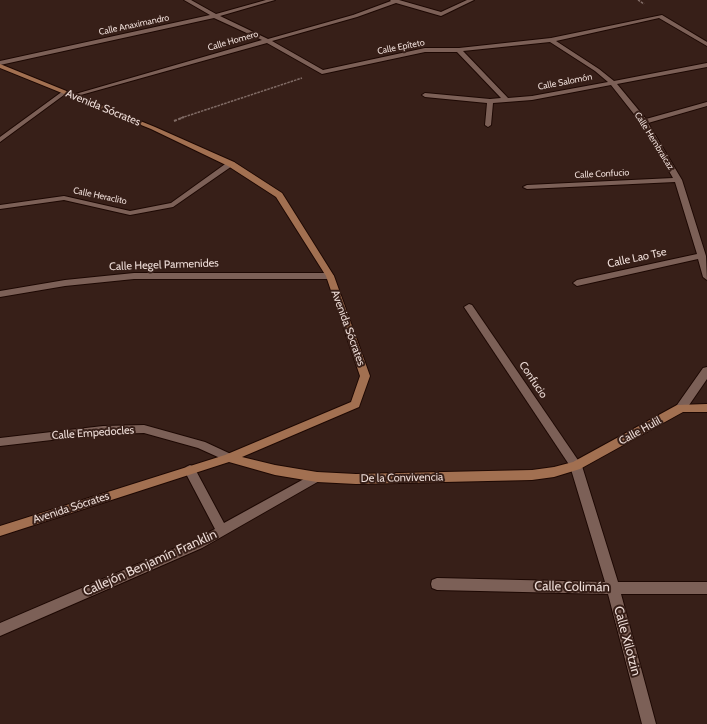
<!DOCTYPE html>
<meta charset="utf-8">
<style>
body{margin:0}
canvas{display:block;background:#371f18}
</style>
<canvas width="707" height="724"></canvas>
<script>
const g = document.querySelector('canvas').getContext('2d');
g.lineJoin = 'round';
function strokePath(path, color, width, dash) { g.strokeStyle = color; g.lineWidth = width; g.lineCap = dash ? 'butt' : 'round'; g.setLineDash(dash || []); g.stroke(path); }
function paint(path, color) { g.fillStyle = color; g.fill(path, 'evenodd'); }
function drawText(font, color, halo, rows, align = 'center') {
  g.font = font + ' Cabin,sans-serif'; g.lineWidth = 4; g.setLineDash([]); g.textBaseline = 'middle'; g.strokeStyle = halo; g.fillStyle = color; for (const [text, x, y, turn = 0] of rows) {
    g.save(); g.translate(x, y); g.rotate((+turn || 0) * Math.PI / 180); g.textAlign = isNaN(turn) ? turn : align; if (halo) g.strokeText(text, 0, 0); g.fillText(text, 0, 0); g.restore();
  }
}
const lane = new Path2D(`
 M469 304 472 305 580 463 582 466 580 469 576 470 572 469 464 307Z`);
const street = new Path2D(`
 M184 0H191L216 14 266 0H275L220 16 268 39 353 15 391 1 390 0H399L441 12 467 0H474L441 16 396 3 357 17 272 41 323 70 425 48H459L551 38 662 15 707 42V46L659 18 556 41 599 69 614 81 707 63V67L617 84 646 119 707 102V106L648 123 682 180 706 256 707 280 703 277 698 259 577 286 573 283 577 280 697 254 675 182 527 189 523 187 527 185 673 178 641 123 611 85 532 100 493 103 491 125 488 127 485 125 487 103 425 97 422 95 425 93 490 99 501 98 457 52H425L322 74 267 43 77 96 72 95 262 40 214 18 0 65V61L210 15ZM550 42 595 71 608 82 532 96 508 98 463 51Z
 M63 91 68 92 0 142V137Z
 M228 162H234L235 164 173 207 130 215 64 200 0 209V205L64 196 130 211 171 203Z
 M134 273H330L334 276 330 279H134L65 286 0 297V291L65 280Z
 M707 367V379L685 411H677L676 408 677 405 703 368Z
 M144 425 205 442 233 455 235 458 233 461 229 462 198 448 144 433 103 434 0 446V438L103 426Z
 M576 462 580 463 582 466 618 582H707V594H621L656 724H642L608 594 437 590 432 588 431 584 432 580 437 578 605 582 570 466 572 463Z
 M190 465 194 467 224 523 313 474 317 472 321 474 323 477 321 480 202 548 0 636V623L194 540 215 529 184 470 186 467Z`);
const secondary = new Path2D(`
 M0 64 155 127 234 162 282 193 334 276 370 376 360 404 359 407 242 457 275 465 317 472 356 474 532 470 554 467 573 462 677 405 707 404V412H683L580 469 554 477 532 480 356 484 317 482 275 475 229 462 0 536V526L225 455 351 402 360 376 326 276 276 197 228 166 151 129 0 68Z`);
strokePath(lane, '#1d0803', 2);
strokePath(street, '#1d0803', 2);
strokePath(secondary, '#1d0803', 2);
strokePath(new Path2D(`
 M638 0 644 4
 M181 118 302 78`), '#816c66', 1.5, [2.5, 1]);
strokePath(new Path2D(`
 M174 121 184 117`), '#816c66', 2, [3, 1.5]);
paint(lane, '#7c6057');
paint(street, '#7c6057');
paint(secondary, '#a27051');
drawText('9px', '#eddcd7', '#371f18', [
 ["Calle Anaximandro",134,25,-12],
 ["Calle Homero",233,41,-16],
 ["Calle Epíteto",401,47,-11],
 ["Calle Salomón",565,82,-11],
 ["Calle Hembraicaz",654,141,58],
 ["Calle Confucio",602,174,-3],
 ["Calle Heraclito",100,196,12]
]);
drawText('11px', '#eddcd7', '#371f18', [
 ["Avenida Sócrates",103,108,22],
 ["Calle Lao Tse",637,258,-12],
 ["Calle Hegel Parmenides",164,265,-2],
 ["Avenida Sócrates",348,328,70],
 ["Confucio",533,380,56],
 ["Calle Hulil",640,431,-29],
 ["Calle Empedocles",93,433,-4],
 ["De la Convivencia",402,478,-1],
 ["Avenida Sócrates",71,508,-18]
]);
drawText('13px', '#eddcd7', '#371f18', [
 ["Callejón Benjamín Franklin",150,563,-24],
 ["Calle Colimán",572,587,1],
 ["Calle Xilotzin",627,641,75]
]);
</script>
